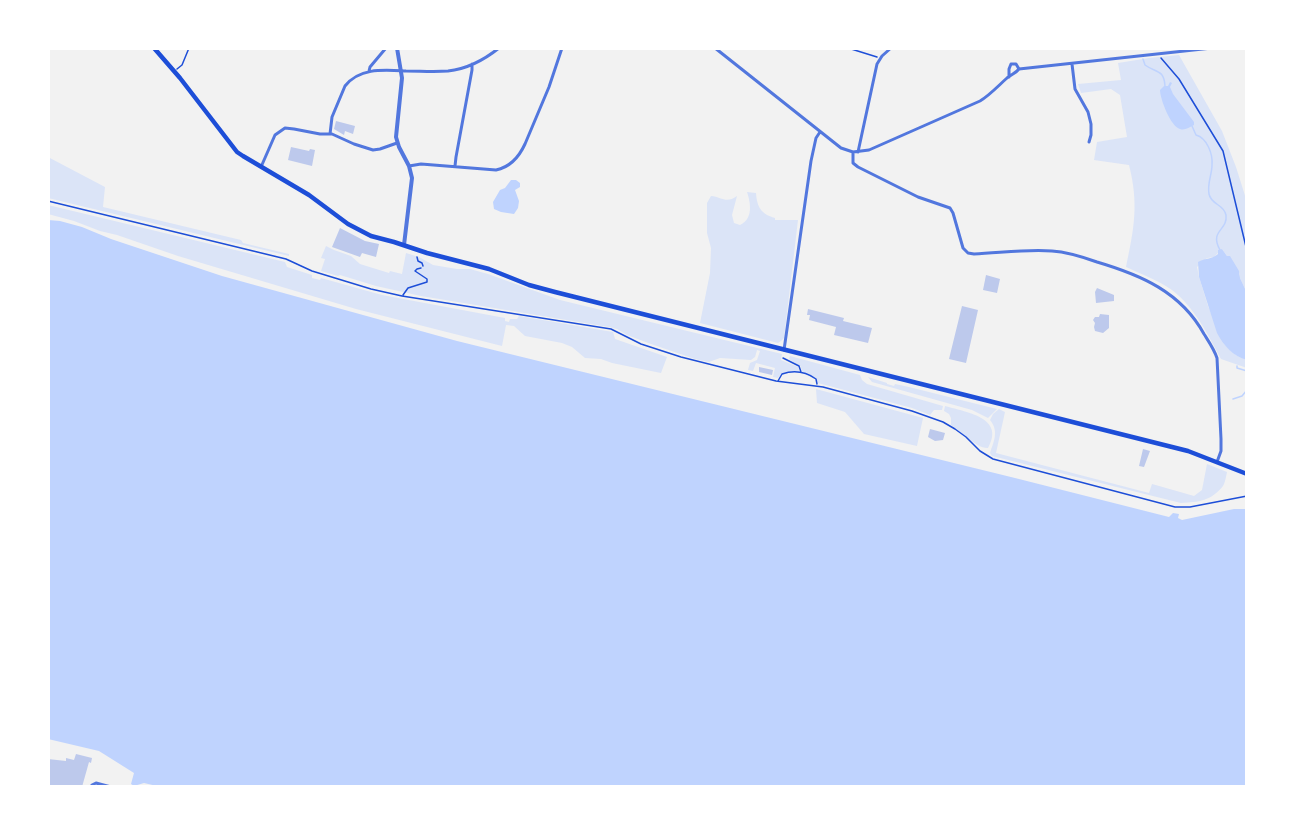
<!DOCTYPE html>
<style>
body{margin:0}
#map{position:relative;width:1295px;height:835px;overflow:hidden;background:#f2f2f2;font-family:Merriweather,serif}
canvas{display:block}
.frame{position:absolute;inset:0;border:50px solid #fff;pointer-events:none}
</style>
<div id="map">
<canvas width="1295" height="835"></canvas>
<div class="frame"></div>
</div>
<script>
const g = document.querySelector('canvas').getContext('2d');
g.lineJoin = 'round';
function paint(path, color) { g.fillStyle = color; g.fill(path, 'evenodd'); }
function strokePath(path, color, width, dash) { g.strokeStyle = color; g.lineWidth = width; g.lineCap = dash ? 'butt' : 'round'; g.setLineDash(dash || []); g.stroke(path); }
paint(new Path2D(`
 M1179 55 1222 131 1236 167 1247 202V293L1240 278V274L1222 249 1214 257 1207 258 1197 267 1199 277 1208 306 1225 345 1236 355 1247 360V368L1221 359C1207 333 1195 308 1172 290 1158 280 1141 274 1126 267 1134 229 1139 204 1129 165L1094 160 1097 142 1127 137 1120 95 1111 89 1081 93 1078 84 1121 80 1118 63 1149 58Z
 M48 157 105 187 103 207 241 240 243 243 289 254V256L48 198Z
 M747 192 756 193C757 207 761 214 775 218V220H798L784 338 781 341 778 343 700 323 710 273 711 248 707 233V203L711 196C722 197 726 204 737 196L732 215 734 223 740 225C753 219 751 204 747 192Z
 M48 205 285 262 287 267 312 275V278L320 280 321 278 382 295 505 318V321L509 322 510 319H517L519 316 613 332 615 339 667 357 661 373 612 363 601 359 585 358 572 347 562 343 525 336 514 326 506 325 502 346 356 309 178 256 117 235 100 231 74 221 48 214Z
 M326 246 334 250 351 256 360 264 389 273 390 271 402 274 406 253 419 257 433 265 457 269H470L488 274 560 300 782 354 781 360 798 367 800 372 793 371 782 373 778 378 773 377 775 368 756 363 753 371 748 370 750 363 757 360 760 351 757 350 755 357 751 360 720 358 709 362 695 359 651 344 627 335 617 329 609 327 421 296 376 286 340 275 338 276 321 271 325 259 321 258Z
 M790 356 860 375 862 380 867 384 943 406 942 410H934L930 415 912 408 818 383 816 378 802 372 801 367 789 359Z
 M868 377 887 383V384L894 386 895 384 909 387 997 409 988 418 972 410 872 382Z
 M816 389 923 418 917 446 864 434 845 412 817 403Z
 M945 406C965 412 1006 417 988 448 977 449 961 431 951 425V418L949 414 944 411Z
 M999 409 1005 412 996 453 1149 493 1152 484 1194 496 1202 490 1207 464 1227 472C1226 477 1225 483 1223 486 1211 501 1199 502 1181 503L992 456 990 453C994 441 999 431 990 420L993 414Z`), '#dbe4f7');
paint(new Path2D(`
 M1170 82 1172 83 1170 87 1173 94 1194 122V125C1189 127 1185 131 1180 129 1171 127 1160 99 1160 90L1164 86H1168Z
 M511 180H516L520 183V187L515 190 519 201 518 208 514 214 501 212 494 209 493 202 500 190 505 188Z
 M48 220 60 221 82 227 111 239 222 276 457 341 1015 478 1169 517 1173 513 1179 514 1178 518 1182 520 1234 509H1247V787H161L144 783 134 786 131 784 134 773 99 751 48 739Z
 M1222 249 1227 256H1230L1239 271 1240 278 1247 293V360C1233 356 1224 346 1217 333L1199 277 1198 262C1205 258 1213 259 1218 254V250Z`), '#bfd3fe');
strokePath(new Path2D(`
 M1139 48 1141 49
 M1143 59 1145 65C1156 73 1164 69 1165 86
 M1192 126 1196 135C1207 138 1213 154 1212 165 1212 175 1207 183 1209 194 1211 205 1224 204 1226 215 1228 231 1209 230 1220 250
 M1237 366V368L1247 371
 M1233 399 1242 396 1247 390`), '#bfd3fe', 1.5);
paint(new Path2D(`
 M336 121 355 126 353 134 345 131 344 135 334 129Z
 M291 147 309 151 310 149 315 150 312 166 288 160Z
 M340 228 365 241 379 244 376 257 362 253 360 257 332 247Z
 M986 275 1000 279 997 293 983 290Z
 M1097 288 1114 295V301L1096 303 1095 292Z
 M962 306 978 310 966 363 949 359Z
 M808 309 844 318 843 321 872 328 868 343 834 335 836 327 809 320 810 315H807Z
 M1100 314 1109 315V328L1103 333 1095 331 1094 327 1095 323 1093 320 1095 317H1099Z
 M759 367 773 370 772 375 759 372Z
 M930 429 945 433 943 440 935 441 928 437Z
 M1143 449 1150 451 1144 467 1139 466Z
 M76 754 92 758 91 763 89 762 82 787H48V759L66 761V758L74 760Z`), '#bdc9ec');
strokePath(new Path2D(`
 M848 48 877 57
 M1161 58 1179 79 1223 151 1247 251
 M177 69 182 65 189 48
 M48 201 286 259 312 271 371 289 402 296 611 329 641 344 681 357 776 381 823 387 912 411 943 422 955 429 966 437 980 451 993 459 1175 507H1190L1247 496
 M417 257 418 261 422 263 423 266
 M403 295 408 288 427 282V279L415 271 417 269 421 268
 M783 358 799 366 801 372
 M778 381 782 374C794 370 806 372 816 379L817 384`), '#1d4ed8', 1.5);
strokePath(new Path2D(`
 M715 48 841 148 853 152 869 150 980 101C990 95 998 86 1007 78 1012 74 1016 73 1019 69L1212 48
 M1072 64 1075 89 1088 112 1091 124V135L1089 142
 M369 71 370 67 386 48
 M1009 77V69L1011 64H1016L1019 69
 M330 134 332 117 345 86C360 67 385 70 406 71 420 71 434 72 448 71 467 69 484 60 499 48
 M853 152V163L858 167 918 197 950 208 953 213 963 248 968 253 974 254C1000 253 1026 249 1052 251 1068 252 1083 257 1097 262 1141 275 1181 292 1204 334 1209 342 1214 349 1217 358L1221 439V451L1217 462
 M858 152 877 64 882 56 891 48
 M409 166 421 164 496 170C511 167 519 157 525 144L549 87 562 48
 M455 166 456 157 472 70V64
 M261 167 275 135 285 128 294 129 320 134H332L354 144 373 150 380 149 397 143
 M784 350 811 161 816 138 820 132
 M91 787 92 785 96 783 111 787`), '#5277de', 3);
strokePath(new Path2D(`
 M397 48 402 78 396 137 399 147 409 166 412 178 404 245`), '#5277de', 4);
strokePath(new Path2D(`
 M154 48 180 78 237 152 243 156 309 195 348 224 371 236 394 242 427 253 489 269 529 285 555 292 1188 451 1247 474`), '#1d4ed8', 4.5);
</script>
